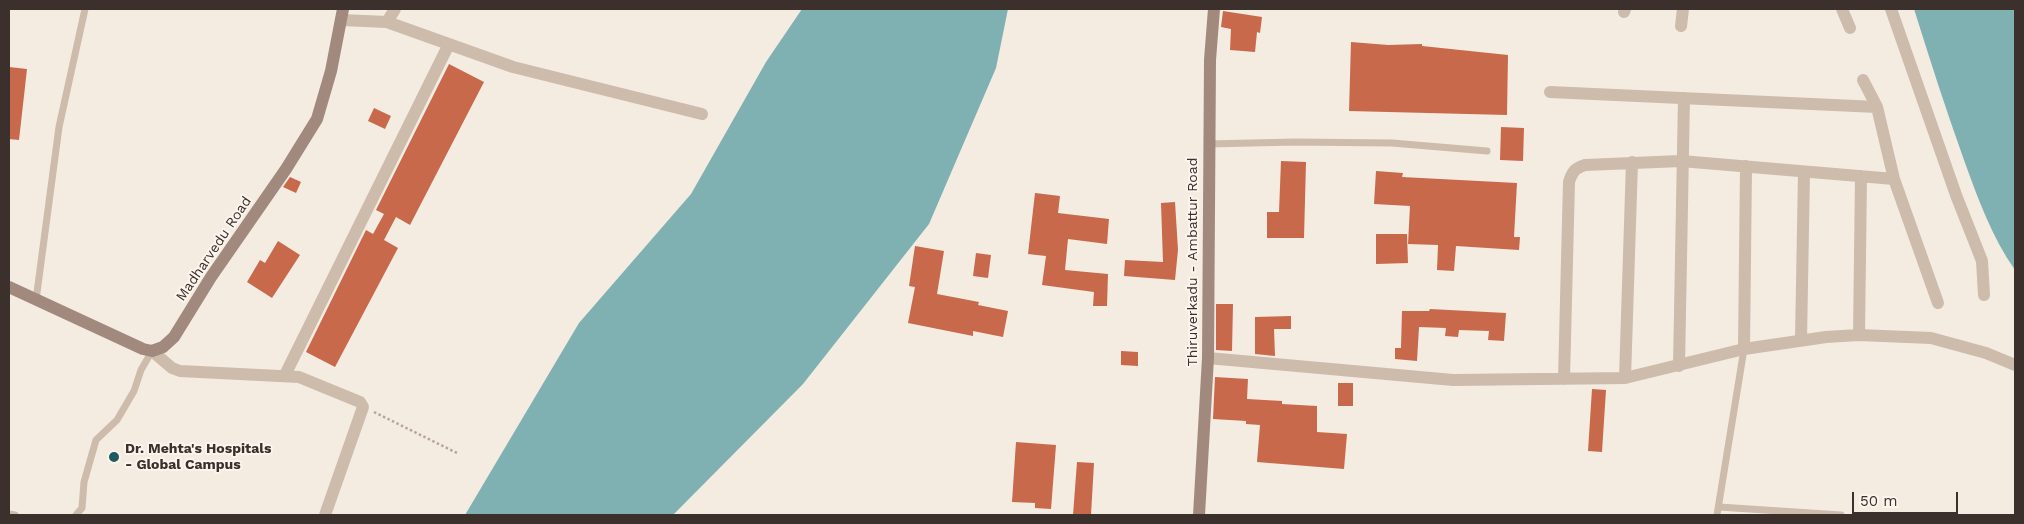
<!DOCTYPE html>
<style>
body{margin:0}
#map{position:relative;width:2024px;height:524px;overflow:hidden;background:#f4ebe1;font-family:"Work Sans",sans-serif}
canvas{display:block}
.frame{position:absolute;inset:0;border:10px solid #3b302b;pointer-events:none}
.scale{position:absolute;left:1852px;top:492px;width:106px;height:22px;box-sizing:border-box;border:2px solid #3b302b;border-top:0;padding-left:6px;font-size:15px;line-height:18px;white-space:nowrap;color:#3b302b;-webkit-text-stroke:4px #fbf5ee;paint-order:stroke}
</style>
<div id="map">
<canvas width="2024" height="524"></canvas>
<div class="frame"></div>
<div class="scale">50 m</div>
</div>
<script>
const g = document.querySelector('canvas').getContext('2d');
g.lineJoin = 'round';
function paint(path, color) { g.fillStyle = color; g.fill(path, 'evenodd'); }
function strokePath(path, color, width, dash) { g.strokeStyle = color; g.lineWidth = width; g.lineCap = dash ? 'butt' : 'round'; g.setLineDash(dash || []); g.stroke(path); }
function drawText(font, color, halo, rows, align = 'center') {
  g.font = font + ' "Work Sans",sans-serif'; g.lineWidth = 4; g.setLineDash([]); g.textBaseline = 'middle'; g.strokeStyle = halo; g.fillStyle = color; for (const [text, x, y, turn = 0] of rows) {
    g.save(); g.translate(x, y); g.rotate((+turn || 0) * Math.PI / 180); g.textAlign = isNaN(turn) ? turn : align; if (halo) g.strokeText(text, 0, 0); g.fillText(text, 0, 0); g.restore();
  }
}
paint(new Path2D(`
 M802 9H1008L996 68 929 224 803 384 673 515H465L579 323 691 194 766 62Z
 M1914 9H2015V270C1992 237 1978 199 1964 160 1946 110 1930 60 1914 9Z`), '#7fb0b2');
paint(new Path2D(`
 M1223 11 1262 17 1260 33 1257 32 1255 52 1230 50 1231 29 1221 27Z
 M1351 42 1388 45 1422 44V46L1508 55 1507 115 1349 111Z
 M449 64 484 82 410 225 396 217 384 240 398 248 335 367 306 352 366 230 373 234 384 214 376 210Z
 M9 67 27 69 19 140 9 139Z
 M374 108 391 116 385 129 368 121Z
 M1501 127 1524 128 1523 161 1500 160Z
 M1281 161 1306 162 1304 238H1267V212H1279Z
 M1376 171 1403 173 1402 177 1517 183 1514 237H1520L1519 250 1456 246 1454 271 1437 270 1438 245 1408 244 1410 206 1374 204Z
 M290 177 301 182 296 193 283 187Z
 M1035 193 1060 196 1058 213 1109 219 1107 244 1068 239 1065 270 1108 274 1107 306H1093L1094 292 1042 285 1046 256 1028 254Z
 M1175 202 1178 250 1175 280 1124 276 1125 260 1163 262 1161 203Z
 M1376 234H1407L1408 263 1376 264Z
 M278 241 300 255 272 298 247 282 260 260 265 263Z
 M915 246 944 251 937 294 979 302 978 305 1008 311 1003 337 973 331V336L908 323 915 287 909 286Z
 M976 253 991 255 988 278 973 276Z
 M1216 304H1233L1232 351 1216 350Z
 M1430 309 1506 313 1504 341 1488 340 1489 331 1459 330 1458 337 1445 336 1446 328 1419 327 1417 361 1395 359V348H1401L1402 311H1429Z
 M1291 316V329H1274L1275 356 1255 354V317Z
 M1121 351 1138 352V366L1121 365Z
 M1215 377 1248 379 1247 399 1282 401V404L1317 406V432L1347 434 1344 469 1257 462 1260 425 1246 424V421L1213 419Z
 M1338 383H1353V406H1338Z
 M1592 389 1606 390 1602 452 1588 451Z
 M1016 442 1056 445 1051 509 1035 508V503L1012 502Z
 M1077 462 1094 463 1091 515H1073Z`), '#c8694b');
strokePath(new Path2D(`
 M374 412 459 454`), '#b9a596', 2.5, [2.5, 2.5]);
strokePath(new Path2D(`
 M1208 144 1295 142 1392 143 1487 151
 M36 300 59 127 85 9
 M1719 507 1841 515
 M9 514 15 515
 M76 515 82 508 84 482 96 440 117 420 134 391 141 370 152 351
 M1717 515 1744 349`), '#cdbbac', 7);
strokePath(new Path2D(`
 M1842 9 1850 28
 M1891 9 1956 195 1982 261 1984 295
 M1624 12 1625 9
 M341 20 387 22 395 9
 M387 22 513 67 702 114
 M1681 26 1683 9
 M1863 80 1877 107 1894 179 1938 303
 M1550 92 1877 107
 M1859 335 1861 176
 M1801 340 1804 172
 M1744 349 1746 166
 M152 351 172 368 180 371 299 377 360 402 363 407 325 515
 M1208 358 1453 380 1625 378 1744 349 1826 337 1859 335 1931 338 1986 353 2015 365
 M1679 366 1684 98
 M285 375 449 44
 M1625 378 1632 162
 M1564 379 1569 182C1572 172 1575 168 1585 165L1681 161 1894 179`), '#cdbbac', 12);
strokePath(new Path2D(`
 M9 287 143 349 152 351 163 347 174 337 211 277 286 169 317 119 331 71 343 9
 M1199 515 1208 358 1210 60 1214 9`), '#a18a7d', 12);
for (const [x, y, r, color] of [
 [114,457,6,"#1f5a5e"]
]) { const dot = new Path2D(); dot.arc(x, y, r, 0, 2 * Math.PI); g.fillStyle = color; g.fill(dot); strokePath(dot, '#fbf5ee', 2); }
drawText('14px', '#3b302b', '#fbf5ee', [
 ["Madharvedu Road",214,249,-56],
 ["Thiruverkadu - Ambattur Road",1193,262,-90]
]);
drawText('bold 14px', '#3b302b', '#fbf5ee', [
 ["Dr. Mehta's Hospitals",125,449],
 ["- Global Campus",125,465]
], 'left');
</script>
